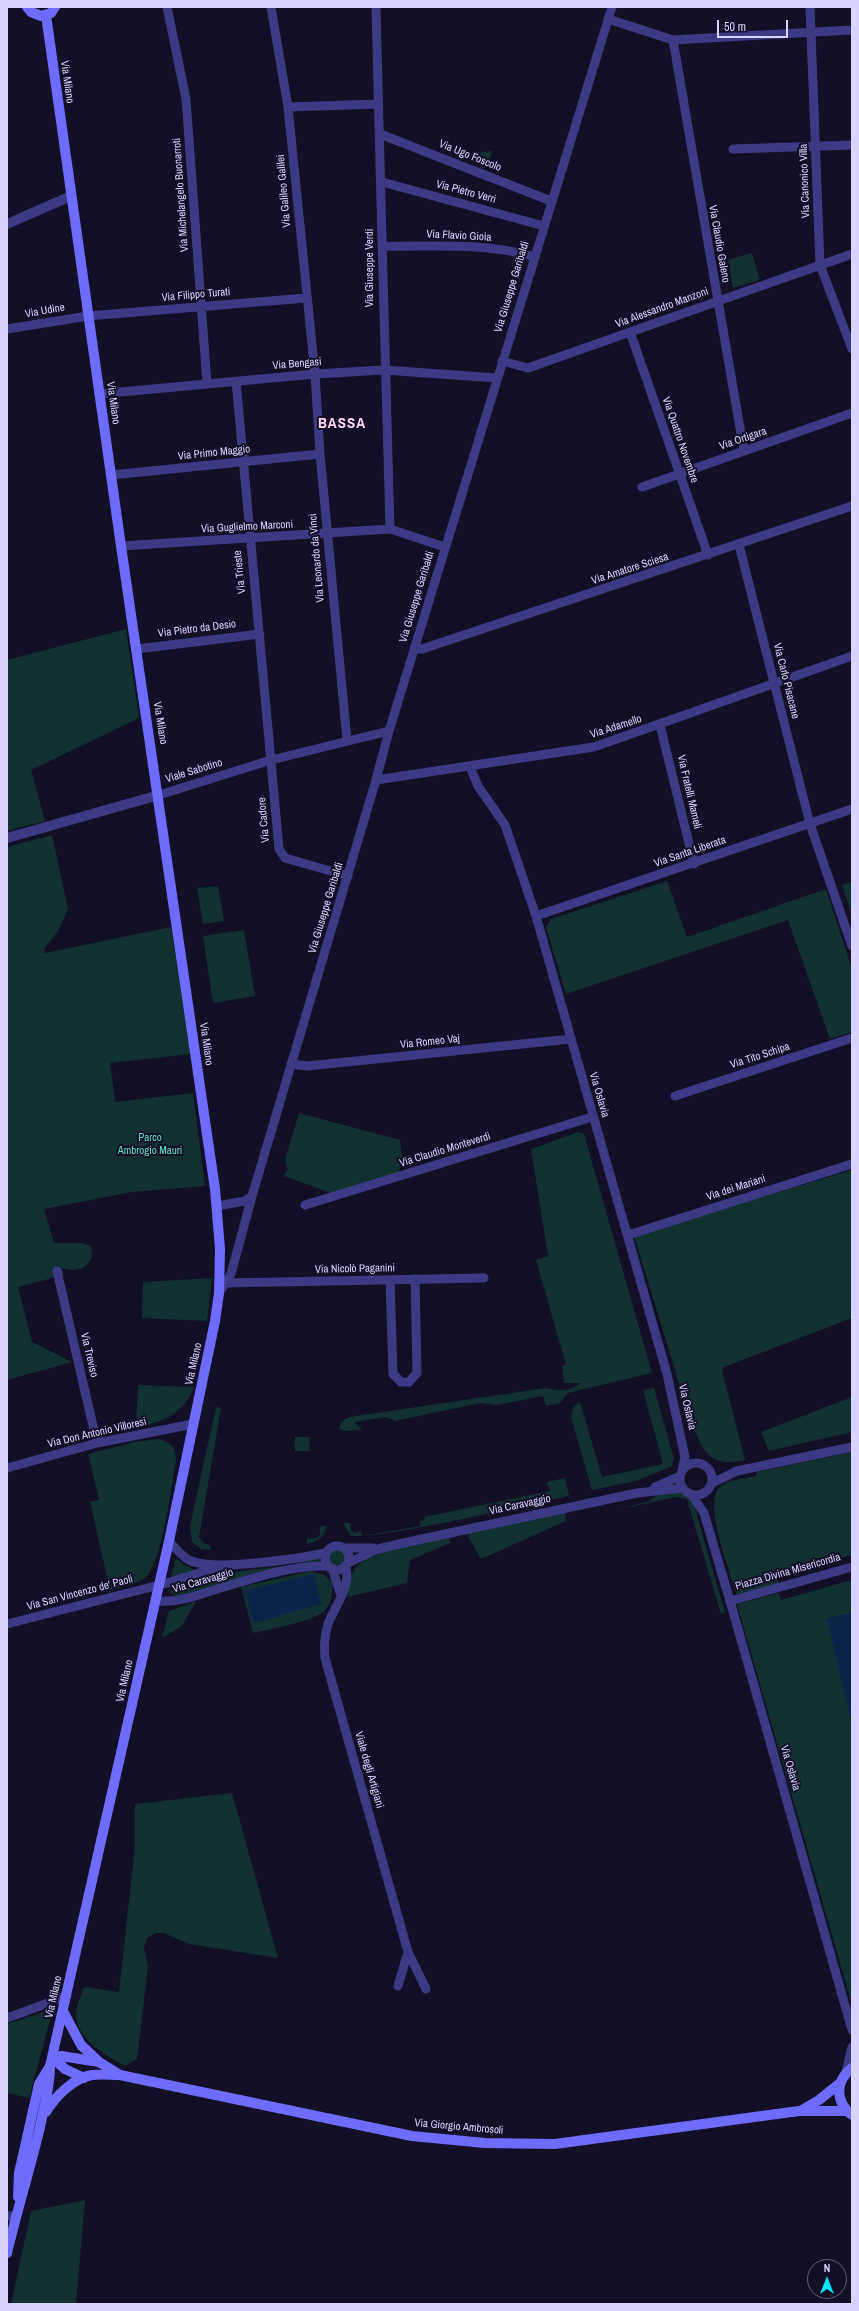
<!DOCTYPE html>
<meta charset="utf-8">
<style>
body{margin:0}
#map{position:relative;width:859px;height:2311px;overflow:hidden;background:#130f26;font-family:"Archivo Narrow",sans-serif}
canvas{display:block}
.frame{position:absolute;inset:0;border:8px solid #d9d4ff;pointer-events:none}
.north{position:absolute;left:807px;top:2259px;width:40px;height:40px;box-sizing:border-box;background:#130f26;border:1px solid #625e7d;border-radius:50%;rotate:0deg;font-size:11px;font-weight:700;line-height:16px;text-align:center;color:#d9d4ff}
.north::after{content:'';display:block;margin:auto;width:14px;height:18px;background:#00e5ff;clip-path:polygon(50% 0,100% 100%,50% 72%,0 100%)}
.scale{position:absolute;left:717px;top:20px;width:71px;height:18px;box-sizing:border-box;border:2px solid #d9d4ff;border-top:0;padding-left:5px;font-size:12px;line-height:14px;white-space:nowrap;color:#d9d4ff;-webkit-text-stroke:3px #130f26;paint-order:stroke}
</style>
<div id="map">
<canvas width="859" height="2311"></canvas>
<div class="frame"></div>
<div class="north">N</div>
<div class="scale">50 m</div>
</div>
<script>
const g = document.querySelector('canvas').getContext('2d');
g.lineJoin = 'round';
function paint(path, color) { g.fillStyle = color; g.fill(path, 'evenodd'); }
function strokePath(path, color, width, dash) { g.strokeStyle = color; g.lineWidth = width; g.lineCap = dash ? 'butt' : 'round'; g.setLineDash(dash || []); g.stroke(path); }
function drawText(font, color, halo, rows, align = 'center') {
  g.font = font + ' "Archivo Narrow",sans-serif'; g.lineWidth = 4; g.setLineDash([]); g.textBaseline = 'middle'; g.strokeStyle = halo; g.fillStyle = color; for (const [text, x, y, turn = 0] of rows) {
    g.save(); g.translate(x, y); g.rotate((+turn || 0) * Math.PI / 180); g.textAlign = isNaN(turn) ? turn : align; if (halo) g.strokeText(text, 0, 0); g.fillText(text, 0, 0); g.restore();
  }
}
paint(new Path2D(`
 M492 151 489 163 465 154Z
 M752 253 760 280 733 288 728 260Z
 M126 629 139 718 31 770 45 821 7 831V660Z
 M52 835 68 909 58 931 44 949 45 953 171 927 191 1054 110 1063 115 1102 193 1093 205 1186 132 1192 44 1209 54 1243H82L91 1246C96 1266 79 1274 62 1268L64 1275 18 1287 32 1342 72 1362 7 1380V847Z
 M667 881 687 937 826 889 852 969V1032L830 1039 788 920 566 994 546 928 551 919Z
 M852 882V916L842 885Z
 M218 886 224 921 203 924 197 888Z
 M244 930 255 996 213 1003 203 936Z
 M299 1113 400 1140 403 1163 398 1172 331 1193 284 1176 288 1169 285 1160Z
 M578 1132 584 1134 652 1373 568 1393 560 1403 546 1406 543 1396 497 1405 480 1403 395 1421 386 1417 354 1422 362 1430 346 1431 339 1429 341 1422 349 1417 546 1388C559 1391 570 1392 581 1383H564L562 1366 566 1365 536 1260 548 1256 531 1149Z
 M852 1170V1318L724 1367 722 1370 745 1460C707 1469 702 1448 690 1419L634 1236Z
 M212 1278 207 1321 142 1318 143 1282Z
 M138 1385 194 1387C186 1411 162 1425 136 1426Z
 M654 1388 674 1459 672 1466 636 1481 592 1490 571 1417 574 1406 580 1402 602 1477 663 1464 643 1390Z
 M852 1397V1432L769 1451 761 1432Z
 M216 1407 221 1408 199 1537 203 1543 210 1545 211 1550 201 1549 192 1542 190 1526Z
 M295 1437H309L310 1451H295Z
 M159 1439C171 1443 176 1447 176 1461 171 1486 163 1559 147 1576 138 1585 122 1587 110 1590L90 1502 99 1500 88 1454 135 1442Z
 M852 1452V1555L777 1576 779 1584 737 1595C731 1574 701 1500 721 1486 730 1479 746 1478 756 1476L757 1472Z
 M565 1478 569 1496C538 1502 367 1543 350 1535L344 1525V1523H350L351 1531 354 1533 361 1531 362 1536 420 1526V1521L425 1520 424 1517 550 1491 547 1482Z
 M683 1492 690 1496 694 1505 725 1613 721 1614 687 1499 676 1497 620 1509 649 1501 659 1494Z
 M565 1512 566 1521 481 1559 468 1536 469 1533Z
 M320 1526H326C326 1537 317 1542 307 1544V1539L317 1538 320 1534Z
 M449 1537 450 1543 410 1560 407 1583 347 1597C349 1589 349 1577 354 1570 367 1550 426 1543 449 1537Z
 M328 1557a9 9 0 1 1 18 0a9 9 0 1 1-18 0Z
 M176 1558 183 1564 197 1571 171 1577Z
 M319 1558 320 1564 183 1597 173 1595 169 1591C217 1565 269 1574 319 1558Z
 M311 1571 324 1575 333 1583C332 1594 332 1605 323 1612 310 1622 270 1629 253 1633L241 1587Z
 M852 1580V2005L737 1604 779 1593 781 1600Z
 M196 1601 182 1626 162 1638 169 1611Z
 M232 1793 278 1958 189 1944 164 1933H156L147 1938 144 1948 148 1967 137 2059 125 2066C106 2055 76 2040 76 2014 76 2006 81 1996 84 1987L119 1992 135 1846V1804Z
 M53 2009 29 2098 7 2093V2024Z
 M85 2200 76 2304H11L31 2211Z`), '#12302f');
paint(new Path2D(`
 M314 1574 321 1604 254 1623 245 1591Z
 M852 1613V1715L850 1716 827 1618Z`), '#0c2248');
strokePath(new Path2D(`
 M167 7 186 99 207 384
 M271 7 288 107 315 374 320 454 347 740
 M376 7C381 181 384 355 390 529
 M810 7 820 265 852 349
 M608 19 673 40 852 30
 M673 40 744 451
 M288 107 378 104
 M380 134 551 201
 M733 149 852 145
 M382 182 544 226
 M382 246C432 247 486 242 534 257
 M7 329 88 316 306 298
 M630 332 708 555
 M502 361 528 368 852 254
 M236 381 279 849 285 858 348 876
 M99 394 315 374 384 370 497 378
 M111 475 320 454
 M642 487 852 413
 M739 545 810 824 852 946
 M121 546 390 529 445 547
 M137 649 260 634
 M414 649H422L852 506
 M660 725 694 864
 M470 767 478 786 505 825 536 916 667 1374 685 1457 682 1471
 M376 780 594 747 852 656
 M159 795 271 760 389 731
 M536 916 852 809
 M291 1064 307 1066 571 1039
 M675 1096 852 1038
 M305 1205 592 1117
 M217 1206 245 1201 252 1196
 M628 1235 852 1164
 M57 1271 97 1443
 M390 1280 393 1374 401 1382H409L417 1373 415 1279
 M225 1283 484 1278
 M219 1293 231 1274 252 1196 376 780 389 731 612 7
 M680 1479a16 16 0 1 1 32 0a16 16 0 1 1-32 0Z
 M7 1468 97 1443 193 1424
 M712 1483 737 1471 852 1447
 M655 1487 680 1476
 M691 1494 704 1513 730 1601 852 2030
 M169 1541C175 1548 183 1558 191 1561 216 1571 297 1559 325 1553
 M325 1558a12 12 0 1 1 24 0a12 12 0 1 1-24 0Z
 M344 1548H373
 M348 1563 378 1549 408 1542 637 1493 683 1488
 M345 1566C353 1585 334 1607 328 1624 324 1636 324 1646 325 1658L408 1952 426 1989
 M332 1568 341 1595
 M155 1601C177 1603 196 1596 217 1589 252 1579 290 1565 327 1566
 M730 1601 852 1567
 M7 1624 167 1583 221 1566
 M398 1986 408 1952
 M7 2018 67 1996
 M846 2072 852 2047
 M7 2216H16`), '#3d3a85', 9);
strokePath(new Path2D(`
 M7 224 71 196
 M7 838 159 795`), '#3d3a85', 10);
strokePath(new Path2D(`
 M27 7 31 12 41 16 51 13 55 7
 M63 2011 81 2045 99 2062 120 2075
 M53 2058 61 2056 99 2062
 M53 2058 65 2069 84 2078
 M852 2068C835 2081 835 2102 852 2115
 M802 2110 819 2100 839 2084
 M46 2112C55 2097 73 2078 92 2075 101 2074 111 2075 120 2075L412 2136 485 2143 555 2144 799 2111H846
 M18 2197 19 2173 39 2084 50 2066
 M7 2253C17 2211 30 2169 40 2127 44 2107 50 2087 50 2066L169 1541 215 1321 219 1293 220 1249 215 1189 121 546 46 15`), '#6f6bff', 10);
drawText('11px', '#d9d4ff', '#130f26', [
 ["Via Milano",67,82,82],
 ["Via Ugo Foscolo",470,156,22],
 ["Via Canonico Villa",805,181,-92],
 ["Via Galileo Galilei",284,191,-95],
 ["Via Pietro Verri",466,192,15],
 ["Via Michelangelo Buonarroti",181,195,-94],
 ["Via Flavio Gioia",459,236,3],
 ["Via Claudio Galeno",719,244,80],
 ["Via Giuseppe Verdi",370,268,-90],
 ["Via Giuseppe Garibaldi",512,287,-73],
 ["Via Filippo Turati",196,295,-5],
 ["Via Alessandro Manzoni",662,308,-20],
 ["Via Udine",45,311,-10],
 ["Via Bengasi",297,364,-5],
 ["Via Milano",113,403,82],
 ["Via Ortigara",743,439,-19],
 ["Via Quattro Novembre",680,440,71],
 ["Via Primo Maggio",214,453,-6],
 ["Via Guglielmo Marconi",247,527,-3],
 ["Via Leonardo da Vinci",317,558,-95],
 ["Via Amatore Sciesa",630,569,-18],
 ["Via Trieste",240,572,-96],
 ["Via Giuseppe Garibaldi",417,597,-73],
 ["Via Pietro da Desio",197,629,-7],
 ["Via Carlo Pisacane",786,681,76],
 ["Via Milano",160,723,81],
 ["Via Adamello",616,727,-18],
 ["Viale Sabotino",194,771,-17],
 ["Via Fratelli Mameli",689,792,77],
 ["Via Cadore",264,820,-95],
 ["Via Santa Liberata",690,852,-19],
 ["Via Giuseppe Garibaldi",326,908,-73],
 ["Via Romeo Vaj",430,1042,-6],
 ["Via Milano",206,1044,82],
 ["Via Tito Schipa",760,1056,-18],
 ["Via Oslavia",599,1095,74],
 ["Via Claudio Monteverdi",445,1150,-17],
 ["Via dei Mariani",736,1188,-18],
 ["Via Nicolò Paganini",355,1269,-1],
 ["Via Treviso",89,1355,77],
 ["Via Milano",194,1364,-77],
 ["Via Oslavia",687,1407,77],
 ["Via Don Antonio Villoresi",97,1433,-13],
 ["Via Caravaggio",520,1505,-12],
 ["Piazza Divina Misericordia",788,1572,-16],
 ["Via Caravaggio",203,1581,-16],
 ["Via San Vincenzo de' Paoli",80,1593,-15],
 ["Via Milano",125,1681,-77],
 ["Via Oslavia",790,1768,74],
 ["Viale degli Artigiani",369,1770,74],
 ["Via Milano",54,1997,-77],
 ["Via Giorgio Ambrosoli",459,2127,5]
]);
drawText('11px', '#5fe0c0', '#130f26', [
 ["Parco",150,1138],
 ["Ambrogio Mauri",150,1151]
]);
g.letterSpacing = '1px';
drawText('bold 15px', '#ffd6f0', '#130f26', [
 ["BASSA",342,424]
]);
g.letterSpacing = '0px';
</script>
